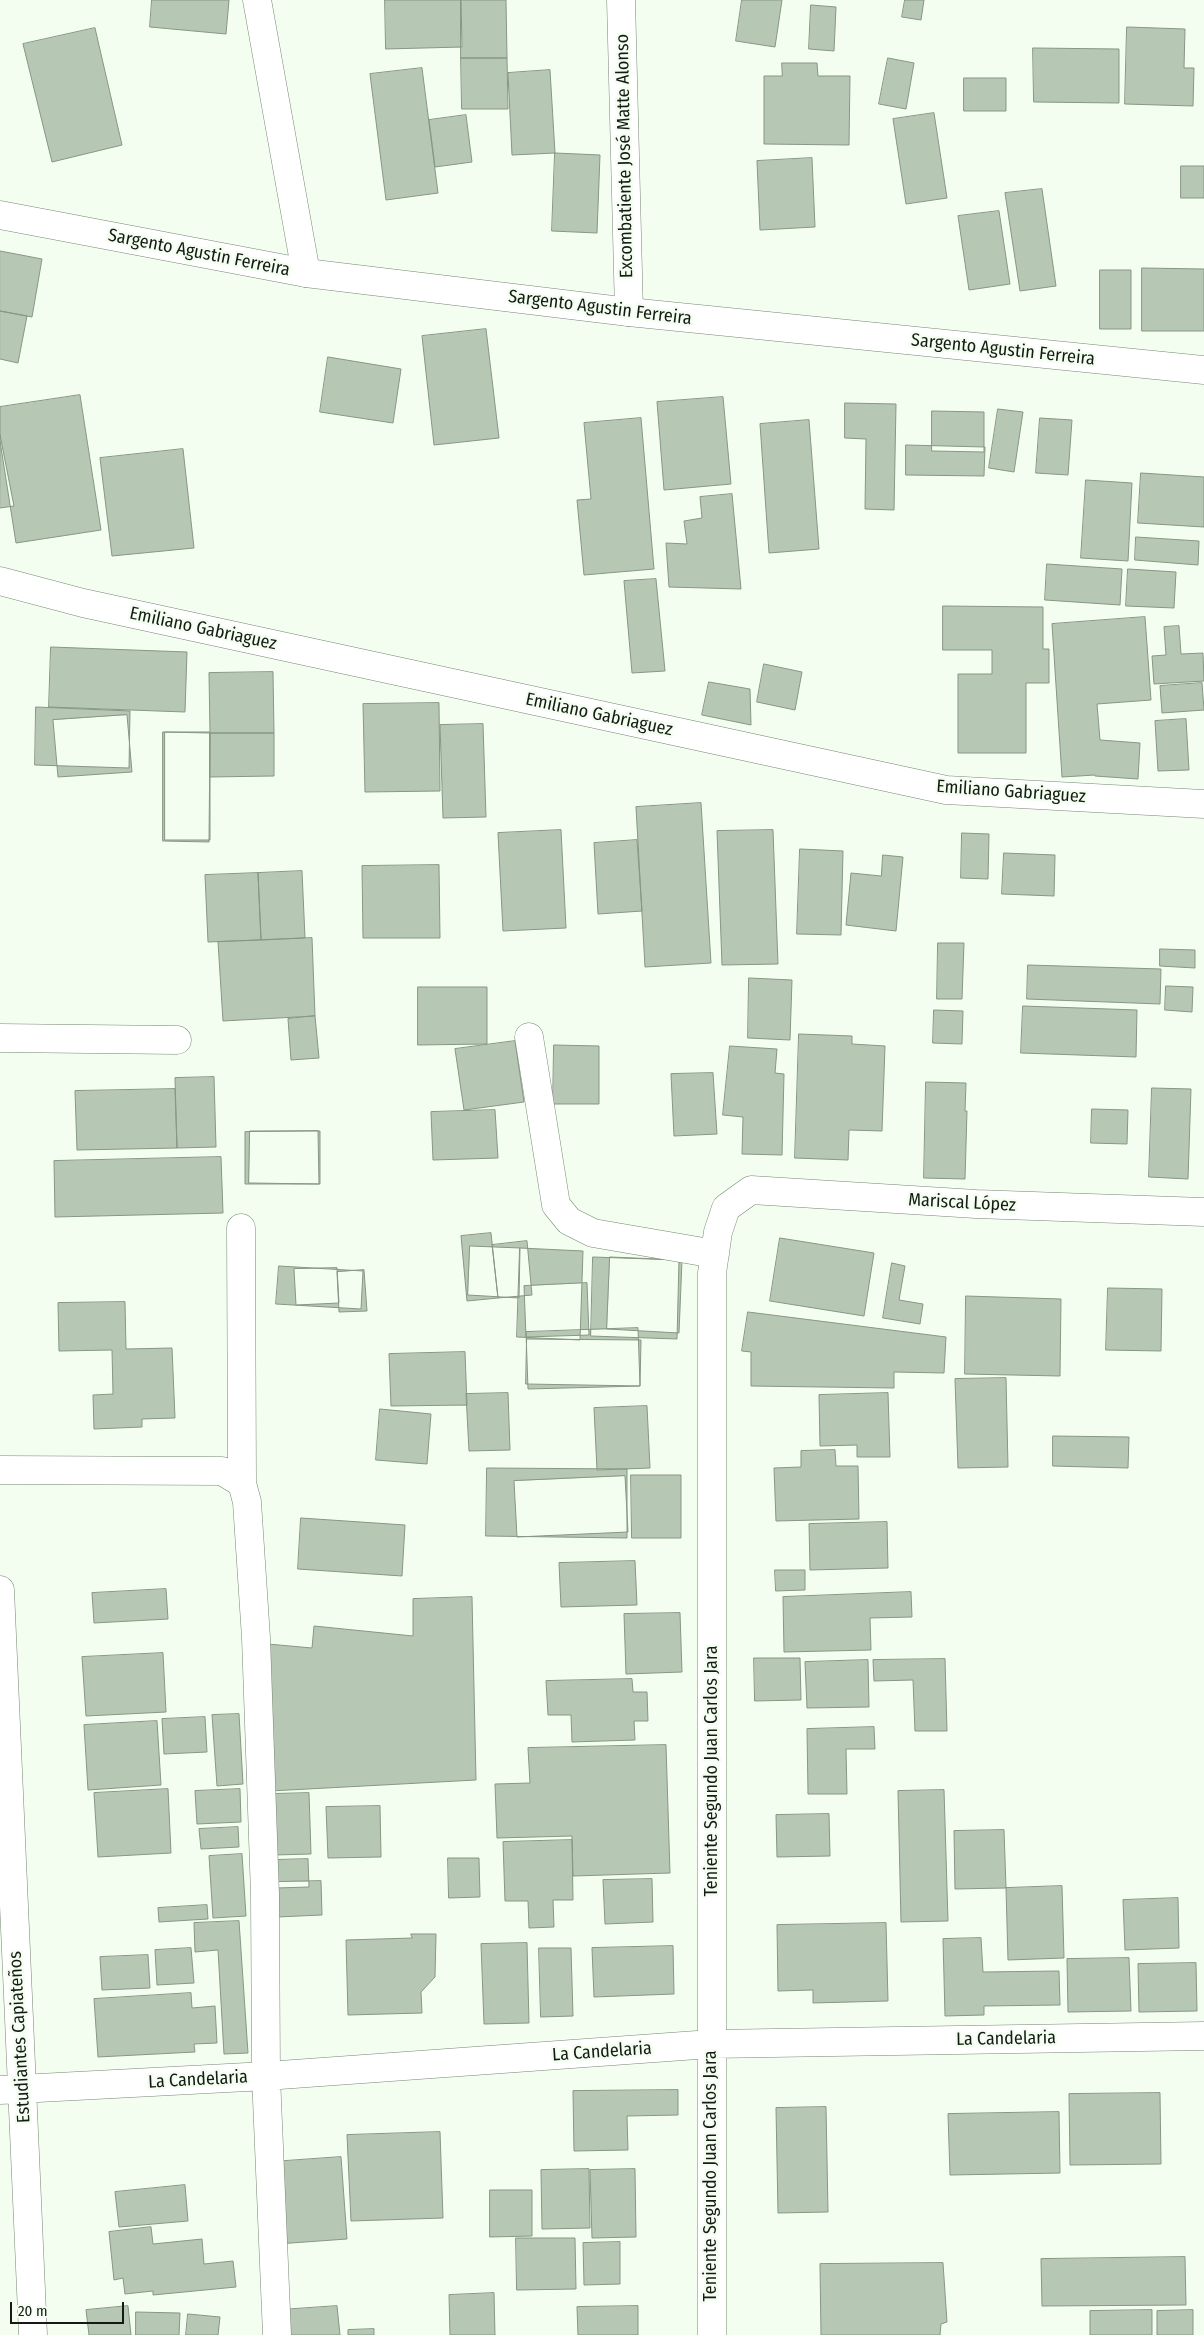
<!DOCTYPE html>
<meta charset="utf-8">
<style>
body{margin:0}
#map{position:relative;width:1204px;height:2335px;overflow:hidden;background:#f3fef1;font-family:"Fira Sans Condensed",sans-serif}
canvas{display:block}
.scale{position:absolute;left:10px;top:2302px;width:114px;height:22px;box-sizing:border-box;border:2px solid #151b14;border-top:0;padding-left:6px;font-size:15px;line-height:18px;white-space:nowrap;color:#151b14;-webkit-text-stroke:4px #f3fef1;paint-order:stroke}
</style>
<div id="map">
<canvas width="1204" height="2335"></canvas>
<div class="scale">20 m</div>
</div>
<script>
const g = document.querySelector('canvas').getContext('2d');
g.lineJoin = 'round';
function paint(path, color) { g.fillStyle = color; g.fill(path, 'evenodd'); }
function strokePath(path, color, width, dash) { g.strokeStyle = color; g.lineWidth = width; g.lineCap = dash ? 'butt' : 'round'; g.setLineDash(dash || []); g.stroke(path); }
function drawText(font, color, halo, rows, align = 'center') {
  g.font = font + ' "Fira Sans Condensed",sans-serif'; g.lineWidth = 5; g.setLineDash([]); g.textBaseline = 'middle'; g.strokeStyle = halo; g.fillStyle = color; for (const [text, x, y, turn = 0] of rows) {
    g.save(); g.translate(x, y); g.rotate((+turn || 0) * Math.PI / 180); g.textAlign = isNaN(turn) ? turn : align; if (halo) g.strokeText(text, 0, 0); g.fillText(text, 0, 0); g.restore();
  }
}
const building = new Path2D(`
 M152 0H229L226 34 150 27Z
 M385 0H461L462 47 386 49Z
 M461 0H506L507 58H461Z
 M742 0H782L775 47 736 41Z
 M905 0H924L921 20 902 17Z
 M811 5 836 7 834 51 809 49Z
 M1127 27 1185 29 1184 68H1194L1193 106 1125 104Z
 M95 28 122 145 52 162 23 44Z
 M1033 48 1119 49V103L1034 102Z
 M461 58H507L508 109H462Z
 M888 58 914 63 906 109 879 104Z
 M782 63H817L818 76H850L849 145 764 144V76H782Z
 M422 68 438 193 386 200 370 74Z
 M550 70 555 153 512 155 508 73Z
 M964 78H1006V111H964Z
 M934 113 947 198 906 204 893 119Z
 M466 115 472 162 435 167 429 120Z
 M555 153 600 155 597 233 552 231Z
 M812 158 815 227 760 230 757 161Z
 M1181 166H1204V198H1181Z
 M1042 189 1056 286 1020 291 1005 193Z
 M999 211 1010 284 969 290 958 216Z
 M0 251 42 259 32 317 0 311Z
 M1142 268 1204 269V331H1142Z
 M1100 270H1131V329H1100Z
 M0 311 27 316 18 363 0 359Z
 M486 329 499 438 434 445 422 336Z
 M328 357 401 369 393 423 320 412Z
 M80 395 101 530 16 543 0 441V407Z
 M723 397 731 484 664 490 657 402Z
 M845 403 896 404 894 510 865 509 866 439 845 438Z
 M998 409 1023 412 1014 472 989 468Z
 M932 411 984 412V452L932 451Z
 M641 418 654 569 584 575 577 500 591 499 584 423Z
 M1040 418 1072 420 1068 475 1036 473Z
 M809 420 819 549 769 553 760 424Z
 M0 435 14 506 0 508Z
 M906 445 985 447 984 476 906 475Z
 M183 449 194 548 112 556 100 458Z
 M1141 473 1204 477V527L1138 523Z
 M1086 480 1132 483 1128 561 1081 558Z
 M732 494 741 589 669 587 666 543 687 544 684 521 702 518 700 497Z
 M1136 537 1199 541 1198 565 1135 560Z
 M1047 564 1122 569 1120 605 1045 600Z
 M1128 569 1176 572 1174 608 1126 606Z
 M656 579 665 671 632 673 624 581Z
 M943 606 1043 607V649H1049V683H1026V753H958V674H992V650H943Z
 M1145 617 1151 700 1097 704 1100 740 1140 743 1138 779 1095 776V775L1062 777 1052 624Z
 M1179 626 1181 654 1203 653 1204 681 1154 684 1152 656 1166 655 1164 627Z
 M51 647 187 652 185 712 49 707Z
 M764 664 802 672 795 710 757 702Z
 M273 672 274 733H210L209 673Z
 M709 682 750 689 751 725 702 715Z
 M1202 683 1204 710 1162 713 1160 686Z
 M439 703 440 791 365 792 363 704Z
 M36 707 130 711 129 768 35 765Z
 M127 715 132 772 58 777 53 720Z
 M1186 719 1189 770 1158 771 1155 721Z
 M483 724 486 817 443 818 440 725Z
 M163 732 210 733 209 842 163 841Z
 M165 732H210V840H165Z
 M210 733H274V776L210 777Z
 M701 803 711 963 645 967 636 807Z
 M561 830 566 928 503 931 498 833Z
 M773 830 778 964 722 965 717 831Z
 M962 833 989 834 988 879 961 878Z
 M637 840 642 911 598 914 594 843Z
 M800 849 843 851 841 935 797 934Z
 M1004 853 1055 855 1054 896 1002 894Z
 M883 855 903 857 896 931 846 925 851 873 881 876Z
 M439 865 440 938H363L362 866Z
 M302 871 305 938 261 940 258 873Z
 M258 873 261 940 208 942 205 875Z
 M312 938 315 1016 223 1021 218 942Z
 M938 943H964L962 999H937Z
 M1160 949 1195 950V968L1160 966Z
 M1028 965 1161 969 1160 1004 1027 999Z
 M749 978 792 980 790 1040 748 1038Z
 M1166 986 1193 987 1192 1012 1165 1010Z
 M418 987H487V1044L418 1045Z
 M1023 1006 1137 1010 1136 1057 1021 1053Z
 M934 1010 963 1011 962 1044 933 1043Z
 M315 1016 319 1058 291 1060 288 1019Z
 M799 1034 852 1036V1044L885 1046 882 1131 849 1130 848 1160 795 1158Z
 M515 1041 524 1102 464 1110 455 1049Z
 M554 1045 599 1046V1104H553Z
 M730 1046 777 1049 775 1073 784 1074 782 1155 742 1154 743 1117 723 1115Z
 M713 1073 717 1134 674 1136 671 1074Z
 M214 1077 216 1147 177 1148 175 1078Z
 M926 1082 966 1083 965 1111H967L965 1179 924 1178Z
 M1152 1088 1191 1089 1188 1179 1149 1177Z
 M175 1089 177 1148 77 1150 75 1091Z
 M1092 1109 1128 1110 1127 1144 1091 1143Z
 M495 1110 498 1158 433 1160 431 1112Z
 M250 1131H320V1184L249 1183Z
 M318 1131 319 1184H245V1132Z
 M221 1157 223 1213 55 1217 54 1161Z
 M491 1233 498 1298 467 1301 461 1236Z
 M780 1238 874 1253 864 1316 770 1301Z
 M527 1241 532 1295 498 1298 492 1245Z
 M470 1246 520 1248 519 1298 468 1295Z
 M520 1248 583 1251 580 1340 517 1337Z
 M593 1257 679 1260 677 1339 591 1336Z
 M610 1257 682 1260 679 1333 607 1329Z
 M892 1263 905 1266 899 1300 923 1304 920 1324 883 1318Z
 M279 1266 363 1271 361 1309 276 1304Z
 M337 1268 339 1303 296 1305 294 1269Z
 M364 1270 367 1311 339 1312 337 1272Z
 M587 1283 589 1335 526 1337 524 1286Z
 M1108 1288 1162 1289 1161 1351 1106 1350Z
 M966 1296 1061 1299 1060 1376 965 1374Z
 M125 1302 126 1349 172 1348 175 1418 142 1419V1427L94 1429 93 1395 113 1394 112 1350 59 1351 58 1303Z
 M748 1312 946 1337 944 1373 894 1372V1388L751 1386V1352L742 1351Z
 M638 1328 640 1386 528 1389 526 1332Z
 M527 1339 641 1340 640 1386 526 1384Z
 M465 1352 467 1405 391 1406 389 1354Z
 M1006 1378 1008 1467 958 1468 955 1379Z
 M508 1393 510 1450 469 1451 466 1394Z
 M888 1393 890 1457H857V1445L820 1446 819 1395Z
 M647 1406 650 1468 597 1470 594 1408Z
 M380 1409 431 1414 427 1464 376 1460Z
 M1053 1436 1129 1437 1128 1468 1053 1466Z
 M835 1450 836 1466H858L859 1519 776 1521 774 1468 801 1467V1451Z
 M487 1468 627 1469V1538L486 1536Z
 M631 1475H681V1538H632Z
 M625 1476 628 1532 517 1537 514 1481Z
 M301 1518 405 1525 402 1576 298 1569Z
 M887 1522 888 1568 810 1570 809 1524Z
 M635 1561 637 1605 561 1607 559 1563Z
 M775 1570H805V1590L776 1591Z
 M166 1589 168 1619 94 1623 92 1593Z
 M911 1592 912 1617 870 1618 871 1650 784 1652 783 1597Z
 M472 1597 476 1780 270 1791 268 1644 312 1648 314 1626 413 1636V1599Z
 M680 1613 682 1672 626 1674 624 1614Z
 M163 1653 166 1712 86 1716 82 1657Z
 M754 1658H800L801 1700 755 1701Z
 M945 1659 947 1731H915L913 1680 874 1681 873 1660Z
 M868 1660 869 1707 807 1708 805 1662Z
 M632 1679 633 1692H647L648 1721H634L635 1740 572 1742 571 1715H548L546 1681Z
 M239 1714 243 1784 217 1786 212 1715Z
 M205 1717 207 1752 164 1754 162 1719Z
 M157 1721 161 1785 88 1790 84 1725Z
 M874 1727 875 1749H846L847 1794H808L807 1729Z
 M666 1745 670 1873 573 1876 572 1836 497 1838 495 1784 530 1783 528 1748Z
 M168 1789 171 1853 98 1857 94 1793Z
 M240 1789 241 1822 197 1824 195 1791Z
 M944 1790 948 1921 901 1922 898 1791Z
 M309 1793 311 1854 274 1855 272 1794Z
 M380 1806 381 1857 328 1858 326 1807Z
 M829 1814 830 1856 777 1857 776 1815Z
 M238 1827 239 1847 201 1849 199 1829Z
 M1004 1830 1006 1888 955 1889 954 1831Z
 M572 1840 573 1900H553L554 1927 529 1928 528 1901H505L503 1842Z
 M242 1854 246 1916 213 1918 209 1856Z
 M448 1858H479L480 1897 449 1898Z
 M308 1859 309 1887 276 1888 275 1860Z
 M652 1879 653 1922 605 1924 603 1880Z
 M321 1881 322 1915 277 1917 276 1882Z
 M1062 1886 1064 1958 1008 1960 1006 1888Z
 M1178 1898 1179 1948 1125 1950 1123 1900Z
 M207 1905 208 1919 159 1922 158 1908Z
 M239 1921 248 2053 224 2054 218 1950 195 1952 194 1923Z
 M886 1923 888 2001 813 2003V1990L778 1991 777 1925Z
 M411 1934H436L435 1977 421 1992 422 2013 348 2015 346 1940 412 1938Z
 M981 1938 983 1972 1059 1971 1060 2005 984 2006V2015L945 2016 943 1939Z
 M527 1943 529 2023 484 2024 481 1944Z
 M673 1946 674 1994 594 1997 592 1948Z
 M191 1948 194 1983 157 1985 155 1950Z
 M539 1948H571L573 2016 541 2017Z
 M148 1955 150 1988 102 1990 100 1957Z
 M1129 1958 1131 2011 1068 2012 1067 1959Z
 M1196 1963 1197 2011 1139 2012 1138 1964Z
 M191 1993 192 2008 215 2006 217 2043 194 2044 195 2052 98 2057 94 1999Z
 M678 2090V2115L627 2116 628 2150 574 2151 573 2091Z
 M1160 2093 1161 2164 1070 2165 1069 2094Z
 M826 2107 828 2212 778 2213 776 2108Z
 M1059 2112 1060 2173 950 2175 948 2114Z
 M440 2132 443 2218 351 2221 347 2135Z
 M341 2157 347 2239 277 2244 271 2162Z
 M589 2169 590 2228 542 2229 541 2170Z
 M635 2169 636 2237 592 2238 590 2170Z
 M185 2185 188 2221 119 2227 115 2192Z
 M490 2190H532V2236L490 2237Z
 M151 2227 153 2244 202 2239 204 2264 233 2261 236 2287 153 2295V2291L125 2294 123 2278 114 2280 109 2232Z
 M516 2238H575L576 2289 517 2290Z
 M620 2242V2284L584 2285 583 2243Z
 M1185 2257 1186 2305 1042 2306 1041 2259Z
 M943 2263 947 2322 941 2324 940 2335H821L820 2264Z
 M494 2293 495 2335H450L449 2295Z
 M128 2306 131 2335H89L86 2310Z
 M337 2306 340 2335H282L280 2310Z
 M638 2306V2335H578L577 2307Z
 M1152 2310V2335H1090V2311Z
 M1193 2310V2335H1157V2311Z
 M136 2312 180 2313 179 2335H136Z
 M188 2314 220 2317 218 2335H186Z
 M374 2329V2335H348V2330Z`);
paint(building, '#b6c8b3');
strokePath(building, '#869783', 1);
const minor = new Path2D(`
 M257 0 306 273
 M621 0 629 312
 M0 581 83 603 946 790 1204 804
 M529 1037 556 1205 569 1221 593 1233 715 1254
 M0 1038 177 1040
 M241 1228 242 1483
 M0 1470 222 1471 242 1483 247 1502 256 1638 265 1895 266 2076 277 2335
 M0 1590 33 2335
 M0 2090 266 2076 711 2044 1204 2036
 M712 2335V1273L718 1232 726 1208 751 1190 976 1204 1204 1212`);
const major = new Path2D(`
 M0 215 306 273 629 312 1204 370`);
strokePath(minor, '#778774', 29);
strokePath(major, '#778774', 29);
strokePath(minor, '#fff', 28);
strokePath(major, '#fff', 28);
drawText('18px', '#151b14', '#f3fef1', [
 ["Excombatiente José Matte Alonso",625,156,-91],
 ["Sargento Agustin Ferreira",199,253,11],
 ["Sargento Agustin Ferreira",600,308,7],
 ["Sargento Agustin Ferreira",1003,350,6],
 ["Emiliano Gabriaguez",203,629,12],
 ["Emiliano Gabriaguez",599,715,12],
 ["Emiliano Gabriaguez",1011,792,4],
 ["Mariscal López",962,1203,3],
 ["Teniente Segundo Juan Carlos Jara",712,1771,-90],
 ["Estudiantes Capiateños",20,2037,-93],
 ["La Candelaria",1006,2039,-1],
 ["La Candelaria",602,2052,-4],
 ["La Candelaria",198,2080,-3],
 ["Teniente Segundo Juan Carlos Jara",711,2176,-90]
]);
</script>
